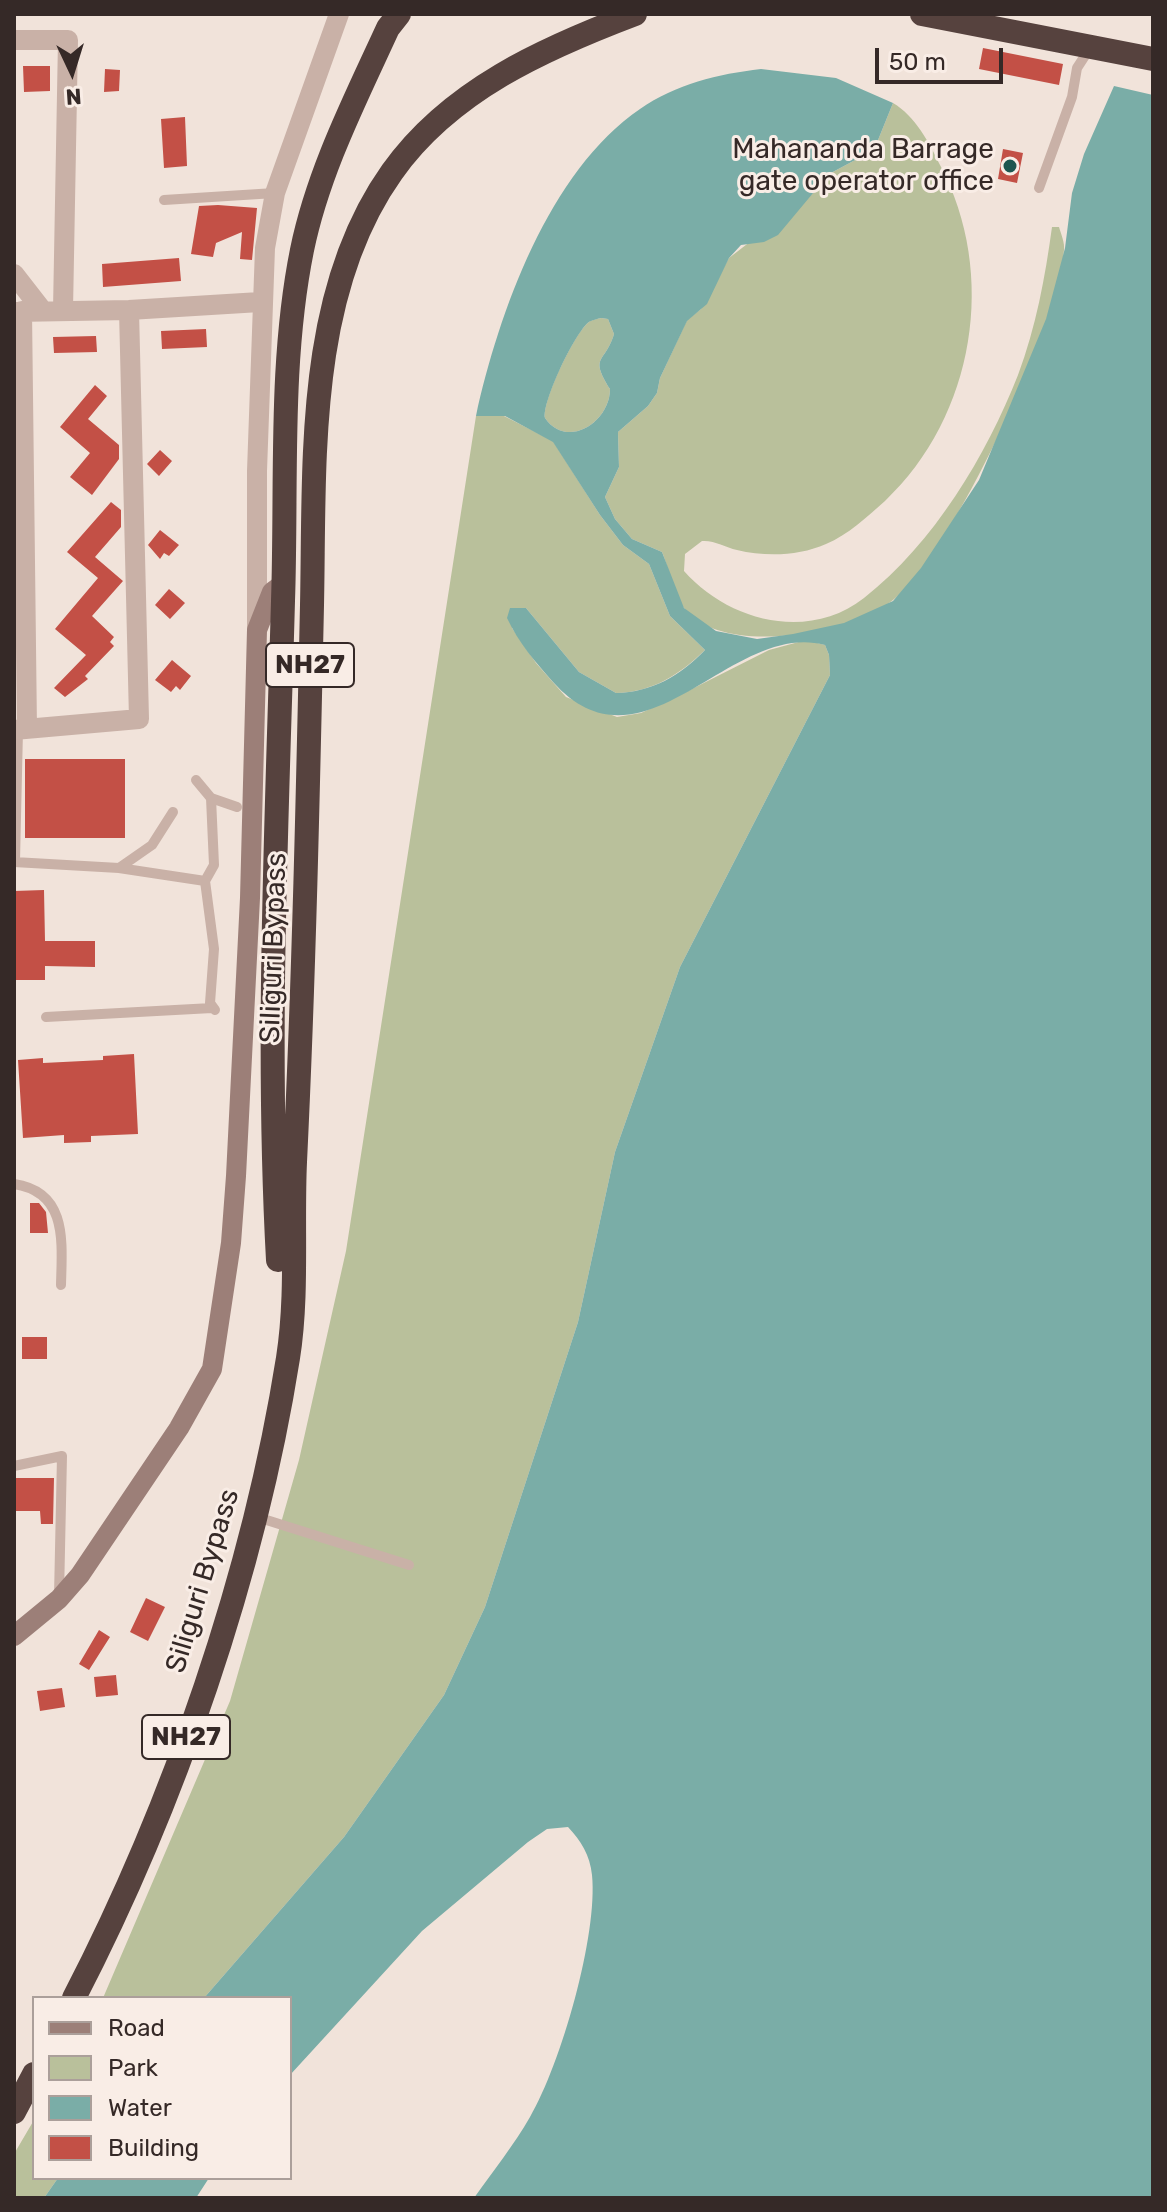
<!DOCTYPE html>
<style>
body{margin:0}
#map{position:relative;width:1167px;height:2212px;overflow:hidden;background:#f1e3da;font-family:Rubik,sans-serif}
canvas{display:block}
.frame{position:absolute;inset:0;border:16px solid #352927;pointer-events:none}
.legend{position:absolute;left:32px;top:1996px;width:260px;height:184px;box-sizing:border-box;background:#f9ede6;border:2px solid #ab9f9a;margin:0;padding:10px 14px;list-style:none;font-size:24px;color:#352927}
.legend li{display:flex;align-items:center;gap:16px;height:40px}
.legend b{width:40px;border:2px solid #ab9f9a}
.north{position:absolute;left:32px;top:32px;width:80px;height:80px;-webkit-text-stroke:6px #f9ede6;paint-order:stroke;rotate:176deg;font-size:22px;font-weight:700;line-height:32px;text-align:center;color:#352927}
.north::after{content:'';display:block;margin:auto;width:28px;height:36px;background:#352927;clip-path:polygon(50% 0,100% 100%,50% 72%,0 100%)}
.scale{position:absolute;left:875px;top:48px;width:128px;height:36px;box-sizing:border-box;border:4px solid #352927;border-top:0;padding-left:10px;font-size:24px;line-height:28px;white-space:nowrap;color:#352927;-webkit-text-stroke:6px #f9ede6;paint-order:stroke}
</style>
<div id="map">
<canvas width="1167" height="2212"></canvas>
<div class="frame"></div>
<ul class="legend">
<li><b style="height:10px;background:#9c7f78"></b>Road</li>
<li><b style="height:22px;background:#b9c09b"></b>Park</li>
<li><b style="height:22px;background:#7aada7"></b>Water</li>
<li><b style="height:22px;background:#c35046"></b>Building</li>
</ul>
<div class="north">N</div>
<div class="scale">50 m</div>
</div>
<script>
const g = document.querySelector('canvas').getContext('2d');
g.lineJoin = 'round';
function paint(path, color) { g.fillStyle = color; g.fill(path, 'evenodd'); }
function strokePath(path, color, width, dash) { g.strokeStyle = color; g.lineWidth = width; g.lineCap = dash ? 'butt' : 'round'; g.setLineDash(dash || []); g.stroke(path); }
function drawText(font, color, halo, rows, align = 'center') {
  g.font = font + ' Rubik,sans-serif'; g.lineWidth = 6; g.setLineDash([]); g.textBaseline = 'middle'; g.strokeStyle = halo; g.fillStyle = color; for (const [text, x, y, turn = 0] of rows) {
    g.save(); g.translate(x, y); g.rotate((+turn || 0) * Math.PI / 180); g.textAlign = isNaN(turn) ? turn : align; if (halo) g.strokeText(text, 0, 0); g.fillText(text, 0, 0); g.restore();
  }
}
paint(new Path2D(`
 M893 103C915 116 929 142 940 165 998 274 975 416 885 501 868 516 848 535 826 544 799 556 766 557 737 550 725 547 714 540 702 541L685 554 684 571C728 621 808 642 864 598 934 543 986 456 1018 375 1036 327 1045 278 1052 227H1059C1061 234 1065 243 1064 250 1058 324 952 555 893 600 851 634 722 658 684 608 673 594 669 568 662 552L632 539 615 519 605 497 619 467 618 432 648 406 657 393 660 378 687 320 701 309 729 258 812 194 829 174 874 150Z
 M601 318 608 319 614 334C605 364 589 355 610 389 610 422 567 450 545 418 542 401 575 332 589 322 589 321 600 318 601 318Z
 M476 416H504L553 441 600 515 623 545 649 564 670 616 705 650C679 675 653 692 616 693L579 672 526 608 512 628 536 663 566 697 617 717 641 713 678 696 769 650 806 640 825 645 829 655 830 675 680 967 615 1152 578 1322 485 1607 444 1695 344 1837 204 1998H103L230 1701 299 1460 346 1251Z
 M34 2120V2178H58L44 2198H14V2154Z`), '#b9c09b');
paint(new Path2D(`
 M761 69 836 78 893 103 874 150 829 174 778 235 764 242 741 245 729 258 707 304 687 321 660 378 657 393 648 406 618 432 619 467 605 497 615 519 632 539 662 552 684 608 716 631 757 639 793 634 844 623 893 601 921 568 979 480 1046 319 1065 248 1072 193 1084 154 1114 86 1153 95V2198H474C493 2171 514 2145 530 2117 561 2064 598 1935 592 1875 590 1855 581 1841 568 1827L547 1829 528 1842 422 1931 290 2075V1998H204L344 1837 444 1695 485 1607 578 1322 615 1152 680 967 830 675 829 655 825 645C731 619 644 783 553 682 536 663 518 642 507 618L510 608H526L579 672 616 693C652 692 680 676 705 650L670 616 649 564 623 545 600 515 553 442 505 416H476C499 312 549 171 640 109 676 84 718 74 761 69ZM601 318 608 319 614 334C605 364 589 355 610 389 610 422 567 450 545 418 542 402 575 332 589 322 590 321 600 318 601 318Z
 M58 2178H209L196 2198H44Z`), '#7aada7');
paint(new Path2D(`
 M983 48 1063 64 1059 85 979 69Z
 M23 66H50V91L24 92Z
 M105 69 120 70 119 91 104 92Z
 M185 117 187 166 164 168 161 119Z
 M1003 149 1023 153 1017 183 998 179Z
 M218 205 257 208 252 260 240 259 242 232 216 243 213 257 191 254 199 206Z
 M179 258 181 281 103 287 102 264Z
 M206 329 207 347 162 349 161 331Z
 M96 336 97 352 54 353 53 337Z
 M95 385 107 396 88 419 119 445V459L92 495 70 477 90 453 60 427Z
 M160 450 172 461 159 476 147 464Z
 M111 502 121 510V527L95 557 123 581 92 616 114 637 110 642 114 646 85 676 88 679 65 697 54 688 86 655 55 629 98 578 67 552Z
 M160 530 179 545 169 556 164 553 160 559 148 545Z
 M169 589 185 603 170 619 155 605Z
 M172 660 191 676 180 690 176 686 171 692 155 680Z
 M25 759H125V838H25Z
 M44 890 45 941H95V967L45 966V980H14V891Z
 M134 1054 138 1134 91 1136V1142L64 1143V1135L23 1138 18 1060 43 1058V1063L103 1060V1056Z
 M30 1203H39L46 1212 48 1233H30Z
 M22 1337H47V1359H22Z
 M14 1478H54L53 1524H41L40 1511H14Z
 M146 1598 165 1607 148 1641 130 1632Z
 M99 1630 110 1637 89 1670 79 1664Z
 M116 1675 118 1695 96 1697 94 1677Z
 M62 1688 65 1707 40 1711 37 1691Z`), '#c35046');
strokePath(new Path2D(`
 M1039 188 1072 97 1077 68 1090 48
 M164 200 275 193
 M196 780 211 798 237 807
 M15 861 18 730
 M14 862 119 868 205 881 214 865 211 798
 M119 868 152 845 173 812
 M205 881 214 949 210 1003 215 1010
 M46 1017 212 1008
 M14 1184C68 1192 62 1242 61 1285
 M14 1466 62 1456 59 1596
 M257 1517 409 1565`), '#c9b1a7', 10);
strokePath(new Path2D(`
 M14 40H68L63 310
 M14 274 42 310
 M22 311 27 729
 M14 312 129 310 260 302
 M257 630V471L265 248 275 193 339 14
 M14 730 139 719 129 310`), '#c9b1a7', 20);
strokePath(new Path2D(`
 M14 1636 59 1599 80 1575 179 1428 212 1369 231 1243 236 1176 250 898 257 630 272 592 284 583`), '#9c7f78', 20);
strokePath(new Path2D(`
 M922 14 1153 59
 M278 1260C266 1041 277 820 283 601 287 485 279 364 302 250 318 172 355 100 388 28L399 14
 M74 1998C174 1805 254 1573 288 1358 298 1295 292 1227 295 1162 304 976 308 791 312 605 315 463 305 294 392 172 450 90 545 48 635 14
 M14 2112 34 2074`), '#56423e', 24);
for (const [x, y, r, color] of [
 [1010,166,8,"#1e5650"]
]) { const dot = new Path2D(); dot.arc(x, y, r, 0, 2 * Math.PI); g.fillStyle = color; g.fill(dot); strokePath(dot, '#f9ede6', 3); }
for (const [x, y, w] of [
 [310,665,88],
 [186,1737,88]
]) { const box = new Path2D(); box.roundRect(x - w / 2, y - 22, w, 44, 6); g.fillStyle = '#f9ede6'; g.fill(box); strokePath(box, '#352927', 2); }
drawText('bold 26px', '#352927', null, [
 ["NH27",310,665],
 ["NH27",186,1737]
]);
drawText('28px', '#352927', '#f9ede6', [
 ["Mahananda Barrage",994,150],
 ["gate operator office",994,182]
], 'right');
drawText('28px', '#352927', '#f9ede6', [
 ["Siliguri Bypass",274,948,-88],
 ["Siliguri Bypass",203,1581,-73]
]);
</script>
